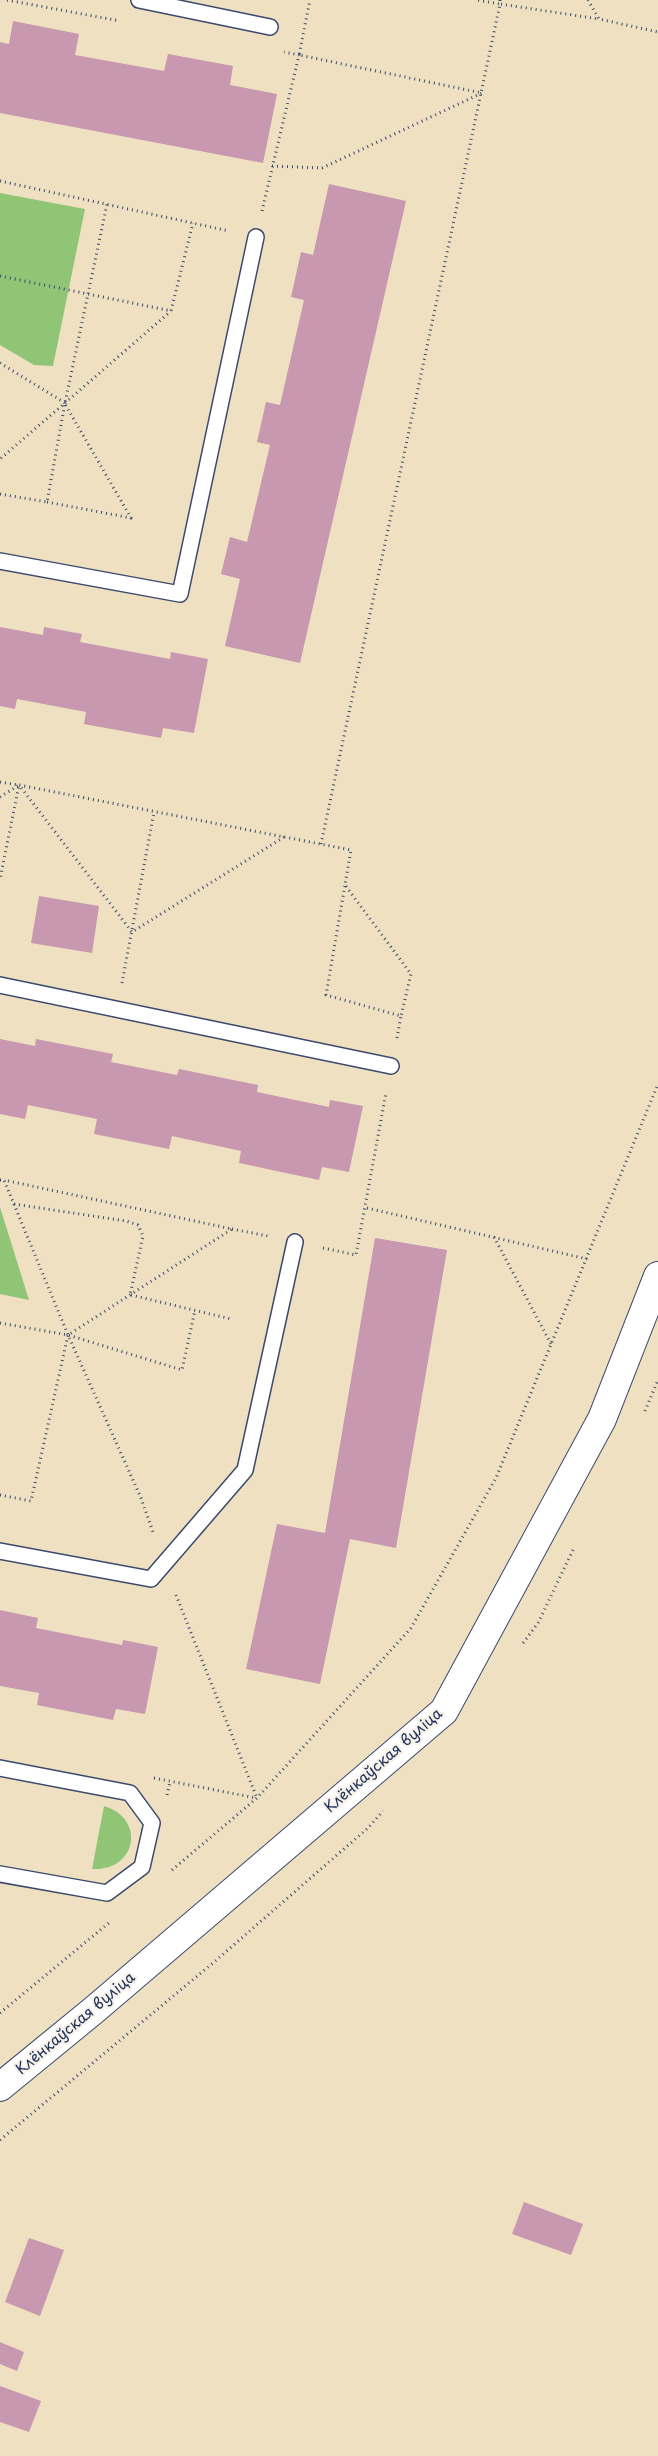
<!DOCTYPE html>
<meta charset="utf-8">
<style>
body{margin:0}
canvas{display:block;background:#eee0c0}
</style>
<canvas width="658" height="2456"></canvas>
<script>
const g = document.querySelector('canvas').getContext('2d');
g.lineJoin = 'round';
function paint(path, color) { g.fillStyle = color; g.fill(path, 'evenodd'); }
function strokePath(path, color, width, dash) { g.strokeStyle = color; g.lineWidth = width; g.lineCap = dash ? 'butt' : 'round'; g.setLineDash(dash || []); g.stroke(path); }
function drawText(font, color, halo, rows, align = 'center') {
  g.font = font + ' "Playpen Sans",sans-serif'; g.lineWidth = 4.5; g.setLineDash([]); g.textBaseline = 'middle'; g.strokeStyle = halo; g.fillStyle = color; for (const [text, x, y, turn = 0] of rows) {
    g.save(); g.translate(x, y); g.rotate((+turn || 0) * Math.PI / 180); g.textAlign = isNaN(turn) ? turn : align; if (halo) g.strokeText(text, 0, 0); g.fillText(text, 0, 0); g.restore();
  }
}
paint(new Path2D(`
 M0 193 85 209 53 366 34 365 0 345Z
 M0 1207 29 1300 0 1294Z
 M104 1806C147 1819 136 1872 92 1869Z`), '#91c576');
paint(new Path2D(`
 M13 21 79 34 75 55 164 71 168 54 233 66 230 85 277 94 263 163 0 113V42L9 44Z
 M329 184 406 201 300 663 225 646 240 579 221 574 230 537 247 542 270 445 257 442 266 402 280 405 304 300 291 297 301 252 313 255Z
 M0 627 43 635 44 627 82 634 80 642 170 659 171 652 208 659 194 733 163 728 161 738 84 724 86 712 17 699 15 709 0 706Z
 M39 896 99 906 92 953 31 943Z
 M0 1039 35 1046 36 1039 113 1054 111 1062 177 1075 179 1069 258 1085 257 1092 329 1107 330 1100 363 1106 349 1172 322 1167 319 1180 239 1163 241 1151 172 1136 169 1149 94 1134 97 1119 28 1105 25 1119 0 1114Z
 M375 1238 447 1250 396 1548 350 1539 320 1684 246 1669 277 1524 325 1533Z
 M0 1610 38 1618 36 1628 122 1645 123 1640 158 1647 145 1714 116 1709 113 1720 37 1705 39 1693 0 1686Z
 M524 2202 583 2224 571 2255 512 2234Z
 M29 2238 64 2250 40 2316 5 2302Z
 M0 2342 24 2352 17 2371 0 2364Z
 M0 2386 41 2401 29 2432 0 2422Z`), '#c898b0');
const lane = new Path2D(`
 M139 0 270 27
 M0 561 180 594 256 237
 M0 985 391 1066
 M0 1551 151 1579 245 1470 295 1242
 M0 1768 130 1793 152 1823 142 1867 107 1893 0 1874`);
const street = new Path2D(`
 M0 2087 94 2010 444 1711 602 1419 658 1276`);
strokePath(lane, '#3b4a6d', 18);
strokePath(street, '#3b4a6d', 30);
strokePath(new Path2D(`
 M7 0 120 21
 M500 0V4L599 19
 M588 0 599 19 658 32
 M272 166 322 168 482 93 299 55 310 0
 M0 181 229 231
 M262 211 299 55 284 52
 M0 276 171 311 193 223
 M0 363 65 403 0 459
 M65 403 171 311
 M0 494 47 502 65 403 107 204
 M47 502 131 518 65 404
 M0 782 18 785
 M0 797 19 785 0 879
 M284 837 132 932 19 785 351 850 345 885 411 974 401 1016 326 995 345 885
 M321 844 500 4 477 0
 M122 983 154 812
 M397 1038 401 1016
 M0 1180H4L68 1335 141 1498 153 1532
 M14 1204 126 1221 138 1225 143 1236 130 1295
 M367 1208 587 1259
 M232 1229 268 1236
 M494 1237 551 1344
 M323 1248 356 1255 386 1093
 M131 1295 231 1319
 M0 1323 68 1335 182 1370 195 1310
 M645 1411 658 1380
 M0 1495 31 1501 68 1335 232 1229 4 1180
 M176 1595 257 1798
 M523 1643 538 1623 573 1550
 M154 1778 256 1798
 M167 1795 170 1782
 M172 1870 257 1798 411 1628 496 1478 658 1084
 M0 2013 110 1922
 M0 2140 213 1963 368 1828 383 1811`), '#3b4a6d', 3, [1, 4]);
strokePath(lane, '#fff', 15);
strokePath(street, '#fff', 28);
drawText('15px', '#1b2f5e', '#f7f3e8', [
 ["Клёнкаўская вуліца",384,1761,-41],
 ["Клёнкаўская вуліца",76,2024,-40]
]);
</script>
